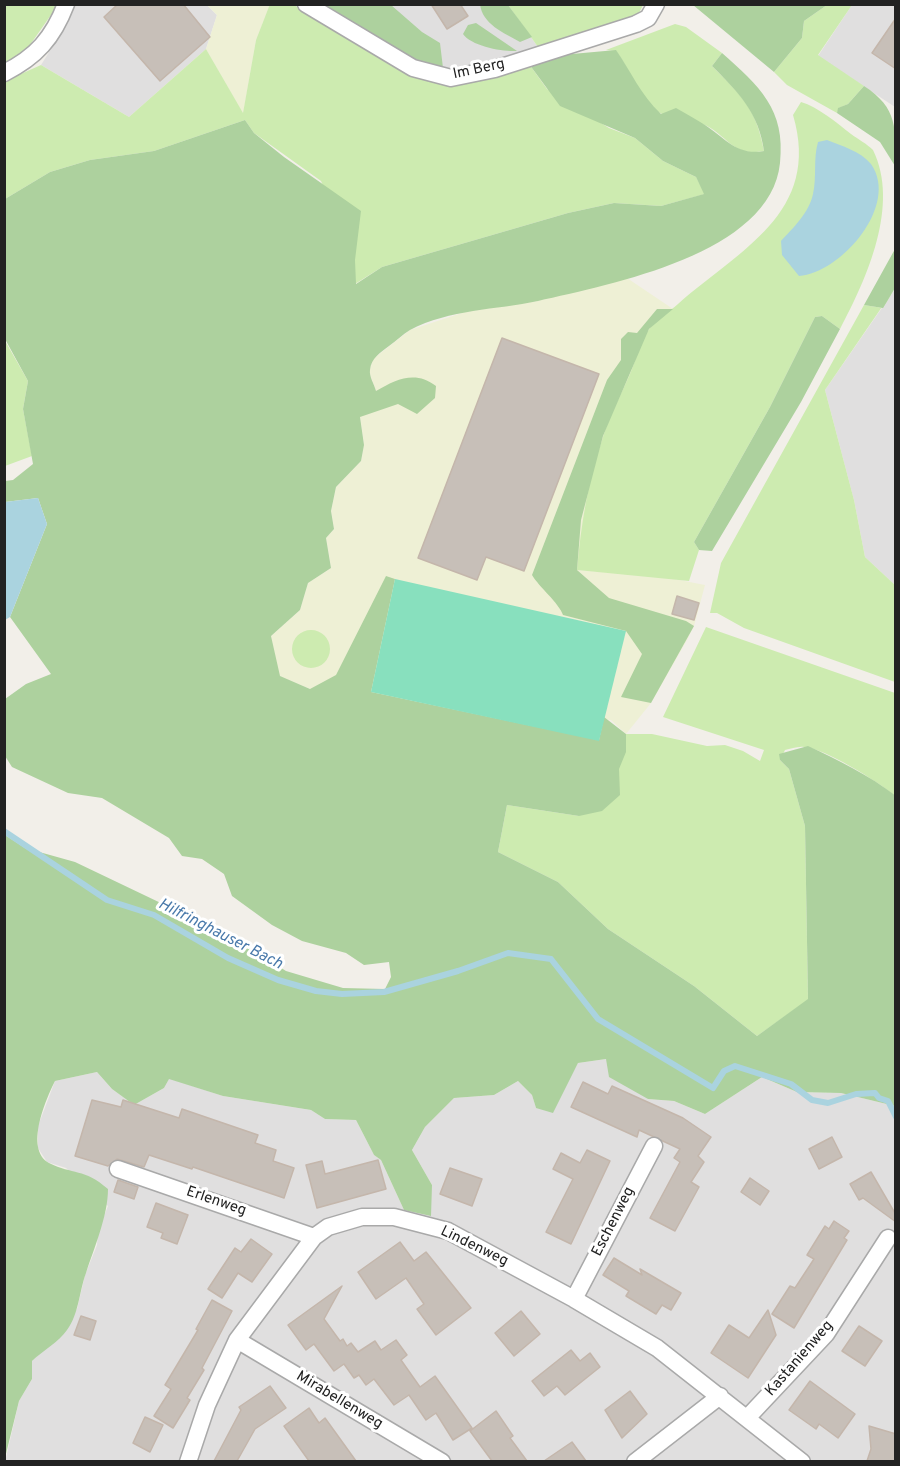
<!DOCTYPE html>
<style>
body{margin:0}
#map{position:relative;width:900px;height:1466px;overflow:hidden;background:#f2efe9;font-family:Overpass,sans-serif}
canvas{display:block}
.frame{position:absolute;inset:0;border:6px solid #222;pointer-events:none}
</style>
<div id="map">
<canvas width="900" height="1466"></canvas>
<div class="frame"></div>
</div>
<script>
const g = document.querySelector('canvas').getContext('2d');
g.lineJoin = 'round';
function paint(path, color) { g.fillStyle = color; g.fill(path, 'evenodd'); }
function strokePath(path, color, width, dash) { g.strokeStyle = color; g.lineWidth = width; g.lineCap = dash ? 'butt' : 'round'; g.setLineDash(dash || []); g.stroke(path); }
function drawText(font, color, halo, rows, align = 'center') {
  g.font = font + ' Overpass,sans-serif'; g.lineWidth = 6; g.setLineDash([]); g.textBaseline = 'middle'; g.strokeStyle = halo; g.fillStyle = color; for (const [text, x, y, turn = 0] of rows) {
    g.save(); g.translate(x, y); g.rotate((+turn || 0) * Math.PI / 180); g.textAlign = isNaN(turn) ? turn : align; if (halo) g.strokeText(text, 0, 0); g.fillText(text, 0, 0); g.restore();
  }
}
paint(new Path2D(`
 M72 5H207L217 15 206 49 129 117 41 65 66 25Z
 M316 5H508L538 47 484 66 443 68Z
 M852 5H895V107L818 56Z
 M895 289V585L865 557 854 500 825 390Z
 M606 1059 648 1099 674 1101 705 1114 762 1077 797 1092 841 1093 895 1106V1461L5 1462 19 1401 32 1379V1361L77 1309 85 1275 97 1245 98 1231 108 1206 66 1168 47 1162 38 1148V1126L55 1081 97 1072 112 1089 134 1105 164 1088 169 1078 223 1096 311 1110 325 1119 356 1120 374 1155 381 1160 404 1210 432 1185 412 1150 425 1127 454 1098 494 1095 518 1081 532 1095 536 1108 568 1081 578 1063Z`), '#e0dfdf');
paint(new Path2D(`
 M207 5H270L256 40 243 114 206 49 217 15Z
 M627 278 673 309 649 329 577 570 664 577 705 585 694 626 687 640 651 703 626 734 611 720 310 689 279 676 271 636 300 610 308 583 331 568 326 538 334 529 331 511 336 487 361 461 364 445 360 417 376 391 369 372 373 359 410 330 465 312 537 301Z`), '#eef0d5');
paint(new Path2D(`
 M270 4 294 5 412 74 529 64 547 89 609 128 635 138 663 161 696 177 705 194 661 206 614 203 568 213 382 267 355 284V260L321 181 254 133 245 120 154 151 90 160 50 172 5 199V81L41 65 129 117 206 49 243 113 256 40Z
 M5 5H58L25 52 5 63Z
 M508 5H643L638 15 538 47Z
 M827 5H852L818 55 864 86 848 104 839 108 837 113 787 85 774 72 802 38 804 21Z
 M675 24 686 27 722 53 712 66C742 96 756 108 764 151 734 157 729 138 707 126 694 119 675 121 662 114 642 105 629 68 616 51L606 50Z
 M801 102C818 107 837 123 851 134 858 139 867 144 873 150 900 205 867 278 840 329L822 316 815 317 770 407 694 542 699 550 689 581 577 570C581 525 588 480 603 437 610 415 621 395 630 374 636 360 641 340 650 328 657 319 669 312 678 304 739 250 822 213 793 115Z
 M895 288 825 390 854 500 865 557 895 585V682L744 628 717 613H710L721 563 864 305 883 308Z
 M4 339 28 381 23 409 32 456 5 466Z
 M706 627 895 693V796C879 782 824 748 804 747 798 746 791 749 785 750L780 760 789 769 805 826 808 1000 757 1036 694 986 608 929 558 882 498 852 507 805 579 816C600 790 627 770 626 734H652L707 746 725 745 743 751 760 761 764 750 663 717Z
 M292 649a19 19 0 1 1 38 0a19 19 0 1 1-38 0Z`), '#cdebb0');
paint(new Path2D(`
 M480 4 508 5 532 37 520 42C504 33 482 24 480 4Z
 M316 5H391L422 32 440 43 443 68 413 62Z
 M693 5H827L804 21 802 38 774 72Z
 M476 23 517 51C503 52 471 46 463 34L468 25Z
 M616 50C632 73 640 94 661 114L676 108C686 114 696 119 705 125 725 138 737 156 764 151 759 113 738 92 712 66L722 53C759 86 786 109 780 163 771 254 611 284 538 301 496 310 450 309 410 330 403 334 396 341 389 346 380 353 371 358 370 370 369 376 374 384 376 391 396 379 416 370 436 386L435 398 417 414 398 404 360 417 364 445 361 461 336 487 331 511 334 529 326 538 331 568 308 583 300 610 271 636 280 676 310 689 336 675 386 576 395 579 371 692 599 740 604 717 626 734V752L619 769 620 795 602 811 579 816 507 805 498 852 558 882 608 929 694 986 757 1036 808 999 805 826 789 769 780 760 779 754 808 746C838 760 869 775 896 796L895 1106 841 1093 797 1092 762 1077 705 1114 674 1101 648 1099 609 1077 606 1059 578 1063 553 1113 536 1108 532 1095 518 1081 494 1095 454 1098 425 1127 412 1150 432 1185 431 1216 404 1210 381 1160 374 1155 356 1120 325 1119 311 1110 223 1096 169 1079 164 1088 134 1105 112 1089 97 1072 55 1081C46 1099 24 1149 49 1163 73 1175 84 1168 108 1189 108 1216 94 1248 86 1273 79 1292 79 1314 67 1330 59 1342 42 1351 32 1361V1379L19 1401 5 1458V835L25 848 75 862 234 938 286 971 343 988 385 989 391 977 389 962 364 965 346 953 302 941 272 925 232 896 224 874 202 859 182 856 169 838 102 798 68 793 12 767 5 756V699L26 684 51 674 10 617 47 524 38 498 5 502V481L13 480 33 464 23 409 28 381 5 339V199L50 172 90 160 154 151 245 120 254 133 284 157 361 211 355 260 356 284 382 267 568 213 614 203 661 206 704 194 696 177 663 161 635 138 560 106 529 64 572 54Z
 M864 86C898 108 896 129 895 166L880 142 837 113 838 108 848 104Z
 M895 249V288L883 308 864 305Z
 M657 309H673L649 329 603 436 581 520 577 570 609 598 686 621 694 626 651 703 621 697 642 654 626 631 563 615C559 603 539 587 532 575L607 380 621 360V339L628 332 637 333Z
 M822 316 840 329 801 402 712 551 699 550 694 542 770 407 815 317Z`), '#add19e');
paint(new Path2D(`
 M395 579 626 631 599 741 371 692Z`), '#88e0be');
paint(new Path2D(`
 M827 140C842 146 860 151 871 164 900 205 841 273 799 276L782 255 781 241C793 228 809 213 813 194 817 177 813 159 818 142Z
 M38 498 47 524 10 617 5 620V502Z`), '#aad3df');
strokePath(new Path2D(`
 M4 831 107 900 154 915 228 958 278 980 316 991 342 994 384 992 458 971 508 953 551 959 598 1019 713 1088 724 1071 735 1066 791 1084 812 1100 828 1103 856 1094 875 1093 879 1098 888 1101 896 1117`), '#aad3df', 6);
const building = new Path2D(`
 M118 4H183L210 37 160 81 104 17Z
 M431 4H460L468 16 447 29Z
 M896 18V69L872 53Z
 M502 338 599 374 524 571 486 557 477 580 418 558Z
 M677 596 699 603 694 620 672 614Z
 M583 1082 608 1094 612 1086 683 1118 711 1137 698 1156 704 1162 691 1182 699 1187 675 1231 650 1218 680 1162 674 1158 680 1149 639 1130 637 1137 571 1107Z
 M92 1100 121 1107 123 1100 179 1118 182 1109 258 1135 255 1143 276 1150 273 1161 294 1168 284 1198 193 1167 192 1169 149 1155 144 1167 117 1159 108 1166 75 1156Z
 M832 1137 842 1157 819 1169 809 1149Z
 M587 1150 610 1161 571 1244 546 1232 573 1179 553 1169 561 1153 580 1163Z
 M378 1160 386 1189 317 1208 306 1165 322 1161 325 1174Z
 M450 1168 482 1179 472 1206 440 1194Z
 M871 1172 896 1215V1222L863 1198 859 1200 850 1184Z
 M750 1178 769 1191 760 1205 741 1192Z
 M118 1180 138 1187 134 1199 114 1192Z
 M156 1203 188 1215 177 1244 161 1238 163 1233 147 1227Z
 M834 1221 849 1231 844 1238 847 1240 794 1328 772 1314 790 1286 795 1288 814 1259 807 1255 825 1226 829 1229Z
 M251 1239 272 1254 252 1282 238 1273 222 1298 208 1289 235 1248 241 1252Z
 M400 1242 414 1261 426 1252 471 1308 436 1335 417 1309 424 1304 406 1278 376 1299 358 1272Z
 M614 1258 642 1275 640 1269 681 1293 671 1310 662 1305 656 1314 626 1296 629 1291 603 1275Z
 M342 1286 324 1319 340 1341 343 1339 347 1346 351 1343 358 1352 375 1341 381 1350 396 1340 407 1355 401 1360 420 1387 435 1376 472 1428 453 1440 436 1413 426 1420 409 1395 394 1405 374 1379 366 1385 359 1375 354 1378 344 1364 334 1371 314 1344 306 1350 288 1325Z
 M212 1300 232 1311 202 1368 204 1370 187 1398 190 1400 173 1428 154 1416 171 1389 165 1385 198 1330 196 1329Z
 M768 1310 776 1335 748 1378 711 1353 729 1325 749 1338Z
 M521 1311 540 1334 514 1356 495 1333Z
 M81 1316 96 1321 90 1340 74 1335Z
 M859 1326 882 1341 865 1366 842 1351Z
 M571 1350 580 1361 590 1353 600 1367 565 1395 557 1386 544 1396 532 1381Z
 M810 1381 855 1414 838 1438 819 1424 816 1429 789 1410Z
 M270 1386 286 1408 255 1429 237 1461H214L241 1410 239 1407Z
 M630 1391 647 1414 622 1438 605 1410Z
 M309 1408 319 1423 325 1418 356 1461H309L284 1426Z
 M496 1411 513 1436 510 1438 527 1461H492L470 1431Z
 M145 1417 163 1425 150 1452 133 1443Z
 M869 1426 896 1434V1461H867L871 1449Z
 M572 1442 586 1461H544Z`);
paint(building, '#c7bfb8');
strokePath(building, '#c4b6ab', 1.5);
const minor = new Path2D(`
 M306 4 413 68 451 78 495 69 636 24 648 18 656 4
 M4 73C36 57 53 38 66 4
 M118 1169 314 1237
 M574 1299 654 1146
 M237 1340 442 1462
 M748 1417 826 1334 888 1238
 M188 1462 207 1405 237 1340 314 1237 328 1227 362 1217H394L448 1231 574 1299 657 1348 802 1462
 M635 1462 720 1396`);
strokePath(minor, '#a9a9a9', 19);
strokePath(minor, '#fff', 16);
drawText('15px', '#222', '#fff', [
 ["Im Berg",479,70,-12],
 ["Erlenweg",216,1202,19],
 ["Eschenweg",614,1222,-63],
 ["Lindenweg",474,1247,26],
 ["Kastanienweg",800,1359,-49],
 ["Mirabellenweg",339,1401,31]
]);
drawText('italic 16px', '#4a7aab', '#fff', [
 ["Hilfringhauser Bach",220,935,27]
]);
</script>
